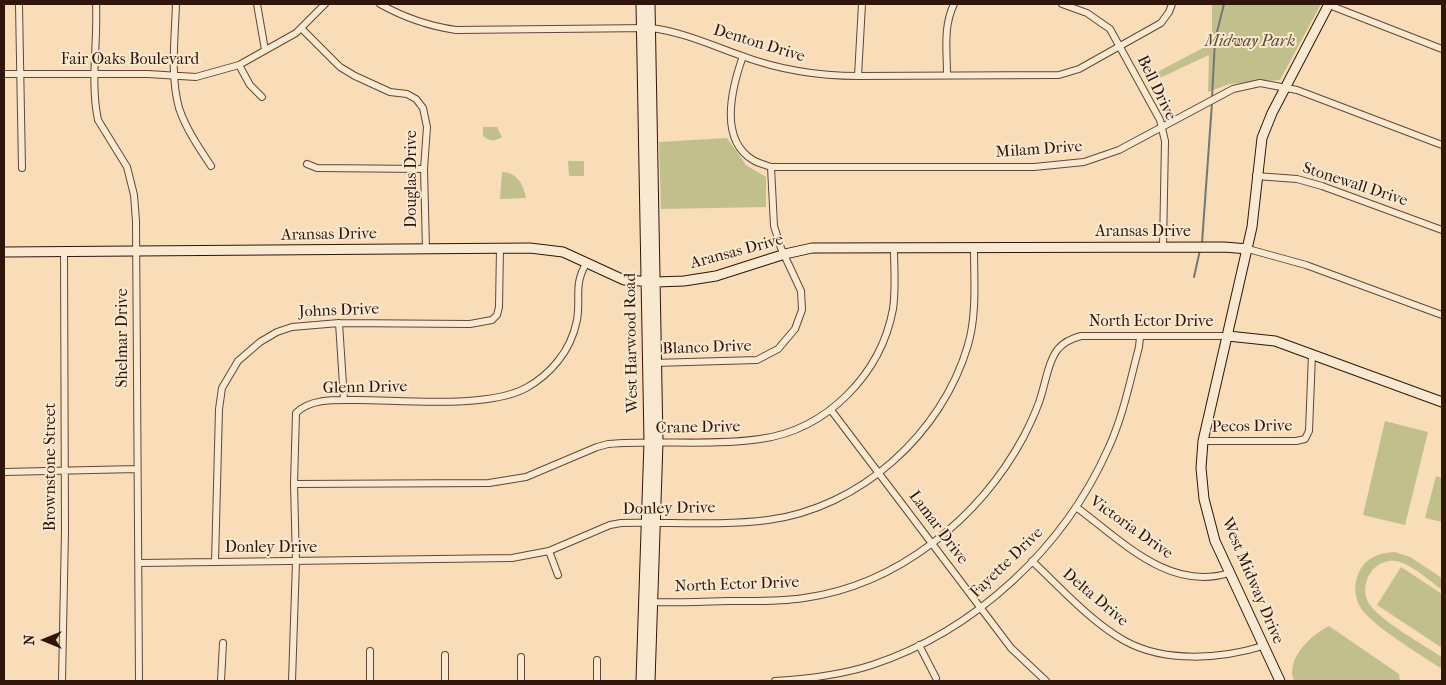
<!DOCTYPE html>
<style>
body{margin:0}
#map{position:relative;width:1446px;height:685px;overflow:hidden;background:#f8ddb8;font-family:"IM FELL French Canon",serif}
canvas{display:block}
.frame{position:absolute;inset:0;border:5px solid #30150b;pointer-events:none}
.north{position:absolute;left:20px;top:615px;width:50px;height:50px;-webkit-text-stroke:4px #fae9d1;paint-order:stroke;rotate:270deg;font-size:14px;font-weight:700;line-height:20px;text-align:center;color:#30150b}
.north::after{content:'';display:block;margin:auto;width:18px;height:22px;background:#30150b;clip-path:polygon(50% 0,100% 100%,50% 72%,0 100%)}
</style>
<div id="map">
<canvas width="1446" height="685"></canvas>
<div class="frame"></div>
<div class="north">N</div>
</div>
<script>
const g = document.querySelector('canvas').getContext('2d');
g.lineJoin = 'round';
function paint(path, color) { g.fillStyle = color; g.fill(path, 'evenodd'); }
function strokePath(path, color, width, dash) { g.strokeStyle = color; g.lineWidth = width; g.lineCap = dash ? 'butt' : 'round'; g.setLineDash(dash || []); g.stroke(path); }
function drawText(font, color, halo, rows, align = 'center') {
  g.font = font + ' "IM FELL French Canon",serif'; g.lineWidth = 4; g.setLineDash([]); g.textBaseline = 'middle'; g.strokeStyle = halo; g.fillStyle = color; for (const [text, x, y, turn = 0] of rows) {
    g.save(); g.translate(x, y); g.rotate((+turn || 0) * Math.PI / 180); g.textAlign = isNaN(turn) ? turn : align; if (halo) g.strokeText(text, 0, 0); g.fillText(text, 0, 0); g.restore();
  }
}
paint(new Path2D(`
 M1212 4H1321L1280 80 1229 84 1208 92 1209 55 1149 83 1146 78 1203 48 1212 38Z
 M483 127H497L502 137C495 142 489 141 483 136Z
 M727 138 746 165 766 177V207L661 209 659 142Z
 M568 161H584V176H569Z
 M502 172C517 172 524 185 526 198L500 199Z
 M1385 421 1428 432 1405 525 1363 515Z
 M1436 476 1442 478V522L1425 518Z
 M1395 552 1410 557 1442 578V590C1430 581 1415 567 1400 562 1375 554 1356 585 1370 605 1382 622 1424 645 1442 657V669C1423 656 1368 624 1359 605 1354 595 1354 582 1359 572 1366 557 1380 553 1395 552Z
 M1401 567 1442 594V648L1377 605Z
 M1329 626 1399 674 1400 681H1294C1285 659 1311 635 1329 626Z`), '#c1c08c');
strokePath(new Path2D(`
 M1212 98 1215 40 1224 4
 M1202 243 1212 103
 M1194 277 1200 250`), '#757774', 2);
const street = new Path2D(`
 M96 4C98 43 90 81 98 120L127 167 134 195 136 221 139 681
 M176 4C175 38 170 75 179 108 186 129 199 148 211 166
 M257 4 265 50
 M380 4C405 18 428 26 456 30L651 28C683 32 711 45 742 56 780 70 818 76 858 76L1059 75 1079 69 1161 23 1169 12 1172 4
 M1062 4 1087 13 1110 29 1160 120 1165 141 1163 247
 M19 5 22 168
 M1329 5 1442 49
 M302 29 340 67 355 76 390 92 407 94 416 99 423 108 427 127 424 169 426 249
 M743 56C732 87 718 139 753 160 758 163 765 165 771 167H1034L1084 162 1119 150 1233 89 1260 83 1297 90 1442 145
 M239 65 250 85 262 97
 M4 74H148L196 77 239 65 296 33 325 4
 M947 75C947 50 943 27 954 4
 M858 76 862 4
 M307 164 317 168 424 169
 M1256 176 1297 179 1322 186 1442 230
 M1248 249 1306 265 1442 315
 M339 323 344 400
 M653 363 757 360 778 349 795 329 802 310 801 291 781 248 774 226 771 167
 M831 410 1011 648 1046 681
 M1203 441H1296L1305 439 1309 431 1312 354
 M4 472 137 469
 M294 484 489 483 526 477 597 447 608 444C659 440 710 446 760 439 827 430 881 374 893 309 896 289 894 268 894 248
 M1076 507C1121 540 1169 592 1229 573
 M549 551 558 575
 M1032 561C1061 588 1090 621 1125 641 1165 663 1221 659 1263 646
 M215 562 219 409 222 388 238 361 260 342 277 332 292 327 339 323 470 324 492 320 497 315 499 307 500 248
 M140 563 512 558 549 551 610 525 621 523C670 522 720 526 768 520 860 508 942 434 968 345 977 314 974 280 974 248
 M649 602C675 603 702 602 728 601 753 601 779 602 804 598 898 585 980 518 1024 436 1029 426 1034 416 1038 405 1045 388 1047 363 1058 349 1064 342 1073 338 1081 336H1228
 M919 645 936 678
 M62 681 65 531 64 252
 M221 681 223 643
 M292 681 296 562 294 484 296 413C311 398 336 400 357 400 402 400 487 409 526 388 537 382 550 371 558 361 567 350 574 335 577 320 581 297 573 285 587 262
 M370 681V651
 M445 681V655
 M521 681V657
 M597 681V660
 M775 681C807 679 841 675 872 665 975 631 1064 548 1108 449 1123 417 1130 381 1139 347L1140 337`);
const secondary = new Path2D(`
 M641 4 649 442 641 681
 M650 4 658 442 650 681
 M4 252 530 248 563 252 624 280 656 282 684 281 716 276 785 254 812 248 1224 247 1248 249
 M1228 336 1275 341 1442 402
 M1280 681 1215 541 1204 499 1201 468 1203 441 1252 227 1262 138 1272 113 1329 4`);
strokePath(street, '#624736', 8);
strokePath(secondary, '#30150b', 11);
strokePath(street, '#fae9d1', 6);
strokePath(secondary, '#fae9d1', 9);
drawText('italic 16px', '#5c4832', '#fae9d1', [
 ["Midway Park",1250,42]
]);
drawText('16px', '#30150b', '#fae9d1', [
 ["Denton Drive",759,44,17],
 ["Fair Oaks Boulevard",130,60],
 ["Bell Drive",1156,88,64],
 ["Milam Drive",1039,150,-4],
 ["Douglas Drive",412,179,-90],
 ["Stonewall Drive",1355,185,18],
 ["Aransas Drive",1143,232],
 ["Aransas Drive",329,235,-1],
 ["Aransas Drive",737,252,-15],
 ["Johns Drive",339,311,-2],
 ["North Ector Drive",1151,322],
 ["Shelmar Drive",123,338,-90],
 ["West Harwood Road",632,343,-91],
 ["Blanco Drive",707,348,-2],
 ["Glenn Drive",365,388,-1],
 ["Pecos Drive",1252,427,-1],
 ["Crane Drive",698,428,-1],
 ["Brownstone Street",51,467,-90],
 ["Donley Drive",669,509,-1],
 ["Lamar Drive",938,528,53],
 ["Victoria Drive",1131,528,35],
 ["Donley Drive",271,548],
 ["Fayette Drive",1007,563,-44],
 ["West Midway Drive",1252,581,67],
 ["North Ector Drive",737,585,-2],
 ["Delta Drive",1095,598,40]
]);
</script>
